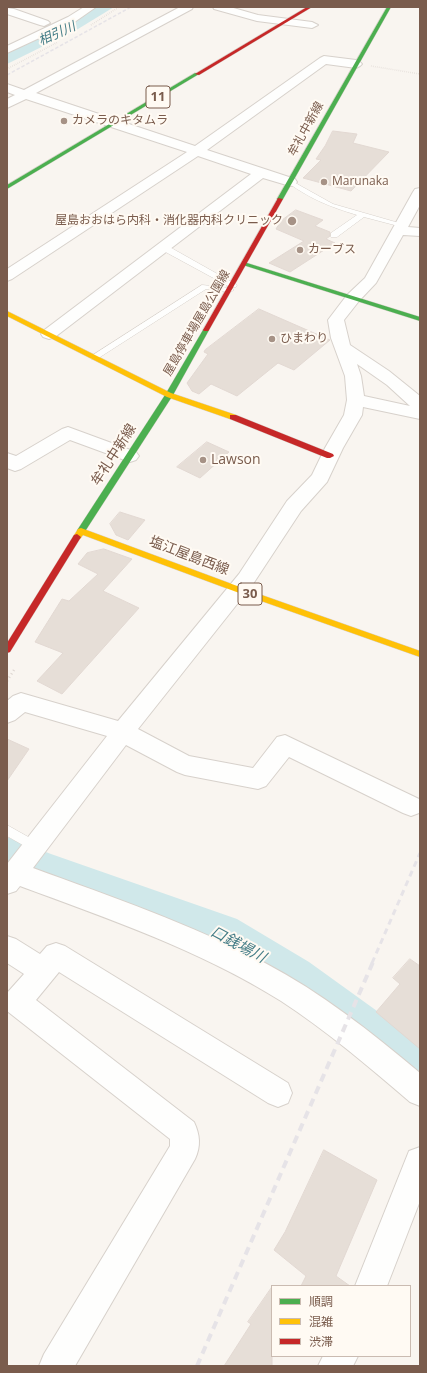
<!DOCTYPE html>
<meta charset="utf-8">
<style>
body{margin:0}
#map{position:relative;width:427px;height:1373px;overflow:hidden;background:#f9f5f0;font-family:"Open Sans","Noto Sans JP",sans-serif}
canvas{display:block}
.frame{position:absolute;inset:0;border:8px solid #7a5c4d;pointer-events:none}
.legend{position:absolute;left:271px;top:1285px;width:140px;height:72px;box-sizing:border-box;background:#fffaf3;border:1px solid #cabbb1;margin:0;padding:5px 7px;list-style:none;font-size:12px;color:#7a5c4d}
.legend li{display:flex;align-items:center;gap:8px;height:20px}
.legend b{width:20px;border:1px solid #cabbb1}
</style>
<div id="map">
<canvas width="427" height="1373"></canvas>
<div class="frame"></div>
<ul class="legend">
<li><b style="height:5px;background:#4caf50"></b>順調</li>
<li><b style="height:5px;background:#ffc107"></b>混雑</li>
<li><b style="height:5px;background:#c62828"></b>渋滞</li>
</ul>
</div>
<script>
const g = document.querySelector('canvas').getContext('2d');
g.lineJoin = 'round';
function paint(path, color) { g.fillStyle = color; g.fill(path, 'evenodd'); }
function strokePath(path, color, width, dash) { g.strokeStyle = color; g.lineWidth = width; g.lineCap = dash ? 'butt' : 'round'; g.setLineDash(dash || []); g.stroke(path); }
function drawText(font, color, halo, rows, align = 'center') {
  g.font = font + ' "Open Sans","Noto Sans JP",sans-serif'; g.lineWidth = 4; g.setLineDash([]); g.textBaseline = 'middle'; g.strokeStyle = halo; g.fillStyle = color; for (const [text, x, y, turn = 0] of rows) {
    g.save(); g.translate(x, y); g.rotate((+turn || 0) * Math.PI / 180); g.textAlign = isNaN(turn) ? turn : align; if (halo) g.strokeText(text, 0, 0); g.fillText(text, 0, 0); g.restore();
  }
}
paint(new Path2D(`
 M94 7H114L78 29 7 64V53Z`), '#d0e8ea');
paint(new Path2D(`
 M7 837 51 854 237 919 309 962 402 1029 420 1045V1098L404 1091 370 1061 279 990 209 947 28 882 7 872Z`), '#d0e8ea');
const building = new Path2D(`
 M333 131 357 134 353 143 389 152 351 191 303 178 321 160 316 159 325 146Z
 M296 210 323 220 315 226 330 232V236L326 239 335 243 290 272 269 263 304 241 276 229 281 221Z
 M259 309 330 340 294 370 278 363 237 396 211 384 199 394 192 391 187 383 208 354 204 352 205 350Z
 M207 442 229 452 200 478 177 467Z
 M120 512 145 520 128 540 116 535 110 524Z
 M104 549 132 559 103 591 139 608 62 694 37 681 63 653 35 642 62 599 69 601 98 574 78 564 87 553Z
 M7 739 29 749 7 781Z
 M410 959 420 966V1049L376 1012 400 984 393 978Z
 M324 1150 377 1180 336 1276 350 1286H301L306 1276 274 1250 285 1232Z
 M272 1287V1366H224L251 1324 248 1322Z`);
paint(building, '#e6ded7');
strokePath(building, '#e2d8d2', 1);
const lane = new Path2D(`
 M290 180 333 204 406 225 402 227 364 217 337 237H331V233L357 215C328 206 313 200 288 183L287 182Z
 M160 245H166L237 285 236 287H230L160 249Z
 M202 285 230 288 234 290 230 292 206 289 97 359H91L90 357Z
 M7 825 39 843 41 847 39 851 35 852 7 836Z`);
const street = new Path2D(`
 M84 7H96L76 21 7 53V46L68 17Z
 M180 7H193L192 9 36 93 195 146 320 58 324 56 356 60 360 62 362 64 360 66 356 68 326 64 207 150 295 179 297 182 295 185 290 186 263 178 55 337 49 339 43 337 41 334 43 331 251 174 198 156 12 279 7 281V269L187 152 26 99 7 108V99L15 95 7 92V84L24 90Z
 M213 7H230L258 15 312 22 318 25 312 28 257 21 214 9Z
 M7 8 14 9 48 21 50 23 44 26 40 25 7 14Z
 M420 188V205L408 227 420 228V236L403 235 376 283 359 301 344 320 350 345 389 371 420 396V419L363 407 362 415 343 448 327 482 301 511 253 584 138 729 189 756 253 768 277 737 285 735 419 799V813L411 816 403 813 289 757 266 786 258 789 185 775 177 772 126 745 33 868C112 897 191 924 265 963 322 993 371 1032 420 1073V1106L410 1102C368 1066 327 1031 281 1001 200 950 109 919 20 886L16 891 7 894V864L107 736 25 712 15 720 7 723V701L13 696 21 693 118 721 239 574 287 501 312 475 325 448 344 415 347 400 345 376 331 338 328 320 347 295 365 278 413 192 415 189ZM357 364 387 385 410 406 364 396 361 376Z
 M68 427 136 452 139 456 136 460 130 462 70 440 21 469 15 471 7 468V453L16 456 62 429Z
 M7 936 16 939 40 954 47 946 56 943 65 946 288 1083 292 1093 288 1103 278 1107 268 1103 59 972 36 1000 194 1122C200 1135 201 1146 195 1159L75 1366H39L44 1354 170 1146V1139L7 1011V993L24 974 7 963Z
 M420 1147V1201L387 1286H355L409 1151Z
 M323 1356H358L353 1366H318Z`);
const fast = new Path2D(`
 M387 7H391L283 199 278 200 277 199Z
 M195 73 199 74 7 189V185Z
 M243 263H247L420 317V321L243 265Z
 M206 328 209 330 173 395 84 533H78L77 531 78 529 165 395 203 330Z`);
const slow = new Path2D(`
 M7 311 171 393 236 415 237 417 233 419H230L167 397 7 316Z
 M81 528 256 593 420 651V657L250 597 83 535 80 539H74L73 537 78 529Z`);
const jam = new Path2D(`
 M307 7H312L199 75 195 74Z
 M278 198 283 199 209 330 208 331H204L203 330Z
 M230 415H236L333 454 334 456 330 458H327L230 419Z
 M77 534 81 537 10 652 7 653V643L74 535Z`);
strokePath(lane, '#d7d1cb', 1);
strokePath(street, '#d7d1cb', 2);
strokePath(fast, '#d9d2cb', 1);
strokePath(slow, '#d9d2cb', 1);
strokePath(jam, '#d9d2cb', 1);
strokePath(new Path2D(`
 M91 25 119 7
 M371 66 420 74
 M7 69 58 42`), '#dcd5d0', 1.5, [0.5, 1.5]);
strokePath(new Path2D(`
 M7 681 14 670`), '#dcd5d0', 2.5, [1, 3]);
paint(lane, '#fefefd');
paint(street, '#fefefd');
paint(fast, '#4caf50');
paint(slow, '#ffc107');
paint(jam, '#c62828');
strokePath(new Path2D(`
 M7 75 131 7`), '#e6e3e7', 1.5, [3.5, 2]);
strokePath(new Path2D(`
 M372 963 420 853`), '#e6e3e7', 3, [6, 4.5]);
strokePath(new Path2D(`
 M197 1366 373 962`), '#e6e3e7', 4, [8, 5.5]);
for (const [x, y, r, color] of [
 [64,121,4,"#a69286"],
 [324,182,4,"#a69286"],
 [292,221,5,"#a69286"],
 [300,250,4,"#a69286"],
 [272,339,4,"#a69286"],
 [203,460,4,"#a69286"]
]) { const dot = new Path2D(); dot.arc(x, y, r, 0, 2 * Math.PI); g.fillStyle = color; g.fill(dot); strokePath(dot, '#fffaf3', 1.5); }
drawText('12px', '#7a5c4d', '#fffaf3', [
 ["カメラのキタムラ",72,121],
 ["Marunaka",332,182],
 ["屋島おおはら内科・消化器内科クリニック",283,221,"right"],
 ["カーブス",308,250],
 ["ひまわり",280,339]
], 'left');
drawText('12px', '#7a5c4d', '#fffaf3', [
 ["牟礼中新線",306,129,-61],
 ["屋島停車場屋島公園線",197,323,-60]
]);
drawText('italic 13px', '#437c86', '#fffaf3', [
 ["相引川",57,34,-24]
]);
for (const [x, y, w] of [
 [158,97,24],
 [250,594,24]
]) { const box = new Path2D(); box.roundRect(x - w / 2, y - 11, w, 22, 3); g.fillStyle = '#fffaf3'; g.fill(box); strokePath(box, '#7a5c4d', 1); }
drawText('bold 13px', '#7a5c4d', null, [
 ["11",158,97],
 ["30",250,594]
]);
drawText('14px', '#7a5c4d', '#fffaf3', [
 ["牟礼中新線",114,455,-57],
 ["塩江屋島西線",189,556,21]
]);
drawText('14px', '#7a5c4d', '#fffaf3', [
 ["Lawson",211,460]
], 'left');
drawText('italic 15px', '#437c86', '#fffaf3', [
 ["口銭場川",238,945,28]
]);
</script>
